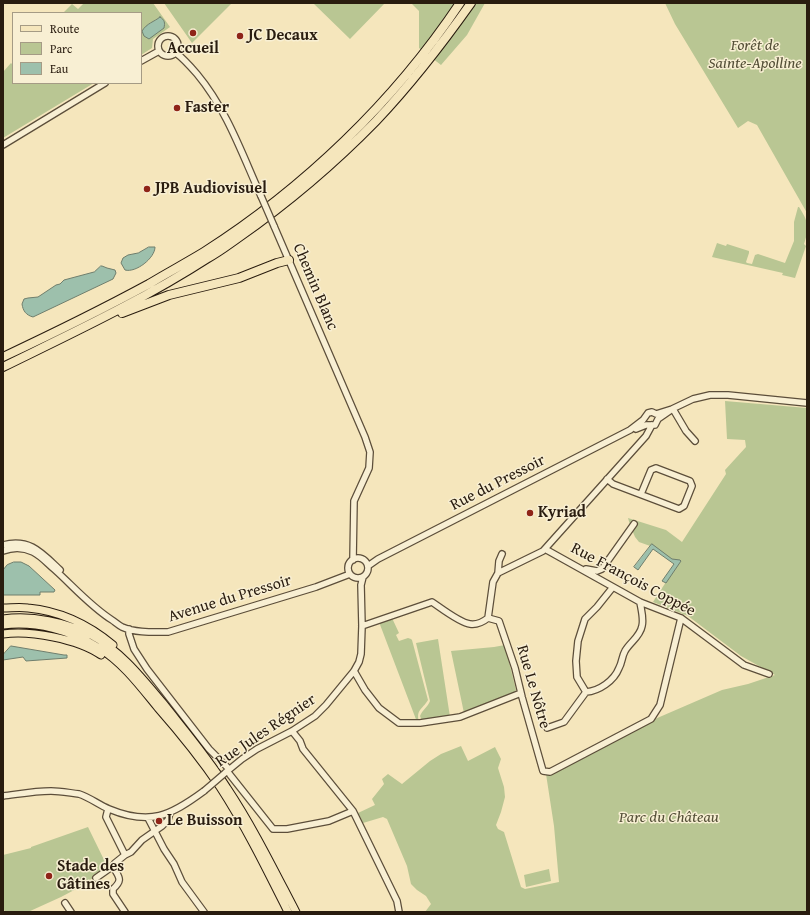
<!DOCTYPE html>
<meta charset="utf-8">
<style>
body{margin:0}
#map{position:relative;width:810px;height:915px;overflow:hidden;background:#f5e6bc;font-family:"Gentium Book Plus",serif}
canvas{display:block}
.frame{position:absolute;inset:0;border:4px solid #291c0f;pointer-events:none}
.legend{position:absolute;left:12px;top:12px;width:130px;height:72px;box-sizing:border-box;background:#f8efd3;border:1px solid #a59b85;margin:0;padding:5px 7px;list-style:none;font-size:12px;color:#291c0f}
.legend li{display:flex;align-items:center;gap:8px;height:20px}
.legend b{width:20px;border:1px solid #a59b85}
</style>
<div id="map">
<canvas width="810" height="915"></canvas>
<div class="frame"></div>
<ul class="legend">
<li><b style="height:5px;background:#f5e6bc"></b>Route</li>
<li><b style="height:11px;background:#b9c693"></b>Parc</li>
<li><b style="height:11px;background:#9dc0ac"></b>Eau</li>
</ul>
</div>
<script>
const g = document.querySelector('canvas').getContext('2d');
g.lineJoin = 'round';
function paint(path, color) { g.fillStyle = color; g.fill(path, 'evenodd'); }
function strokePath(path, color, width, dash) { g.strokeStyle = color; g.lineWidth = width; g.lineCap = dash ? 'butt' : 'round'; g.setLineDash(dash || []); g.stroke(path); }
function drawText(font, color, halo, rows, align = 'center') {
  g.font = font + ' "Gentium Book Plus",serif'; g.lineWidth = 3; g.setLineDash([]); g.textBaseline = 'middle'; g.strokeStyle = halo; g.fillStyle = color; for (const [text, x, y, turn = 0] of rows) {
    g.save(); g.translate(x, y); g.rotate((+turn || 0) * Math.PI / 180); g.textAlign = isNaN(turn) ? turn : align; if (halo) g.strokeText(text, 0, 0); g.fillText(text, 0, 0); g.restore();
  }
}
paint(new Path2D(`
 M84 3H153L170 27 153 39 152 48 141 55V13H63L72 4 78 9Z
 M164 3H232L192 43Z
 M313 3H385L350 39Z
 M411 3H485L467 35 441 65 419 48V11Z
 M665 3H807V213L757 125 748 121 738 128 675 24Z
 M11 63 13 65V83H94L3 138V72Z
 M798 207H799C808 221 810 227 804 244L806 246 795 278 782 275 783 273 712 257 717 243 726 246 727 244 749 251V253L746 262 747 263 752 264 755 255 758 254 785 263 794 241V222Z
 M725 401 807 408V912H425L431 904 426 896 417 890 411 884 407 866 387 819 383 817 363 823 358 813 375 805 372 799 384 784 382 779 388 774 402 784 430 761 441 754 461 746 468 761 495 747 501 759 498 768 504 787 505 797 501 812 496 825 498 829 504 832 521 887 525 889 559 882 554 826 546 774 550 775 648 722 722 690 748 684 775 675 741 656 688 616 653 602 677 565 653 547 639 542 635 537 630 525 628 518 666 530 682 542 726 474 725 470 746 447 745 440 727 439Z
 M392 618 399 633 396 635 399 641 408 638 411 639 412 640 428 700C422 710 416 709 419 722H417L379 622Z
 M438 639 450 717 422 721 420 716C422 710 428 707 430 701L416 643Z
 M505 645 510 666 516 690 514 693 464 713 451 651 494 647Z
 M88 827 108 868 78 888 61 897 28 912H5L3 907V855L31 848V847Z
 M549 869 551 881 526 887 524 875Z`), '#b9c693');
const water = new Path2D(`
 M160 17C165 20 165 23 164 28L149 39 144 36 142 31C147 23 154 22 160 17Z
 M149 247H155C155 258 136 273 125 270L121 263 123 258 128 255 138 253Z
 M101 266H102L107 268 115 270 116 273 113 279 33 317C26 315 23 311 22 304L24 299 28 298 38 297 56 285 60 284 64 280 94 272Z
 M652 544 672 559 680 560 681 561 666 583 662 581 674 564 653 549 638 570 634 567Z
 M14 562H21L29 566 55 590 54 592H40V595H3V570L7 565Z
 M11 646 64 655H67V658L26 661 23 657 3 660V655Z`);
paint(water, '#9dc0ac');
strokePath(water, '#6f7e6d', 1);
const minor = new Path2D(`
 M158 46a10 10 0 1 1 20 0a10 10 0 1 1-20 0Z
 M176 53C184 59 191 67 197 74 227 110 242 154 261 196
 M141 61 159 51
 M3 145 105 83
 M274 226 365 437 370 452 369 468 354 501 353 560
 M673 409 686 431 695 441
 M636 429 646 425H655L658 419 671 410
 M607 479 613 484 679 509 684 506 692 486 690 481 656 468 651 470 641 494
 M3 545C30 538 42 553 60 570
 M545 549 640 602 681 618 744 665 769 674
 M3 551C13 547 23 547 33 552 41 556 47 563 54 569 73 586 90 606 112 620 115 622 118 625 122 627 136 633 153 632 168 632L316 587 350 574
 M348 568a10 10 0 1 1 20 0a10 10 0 1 1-20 0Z
 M368 566 378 559 630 430 643 420 648 413 652 412 656 414 672 409 693 399 710 395H728L807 403
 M586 569 597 571 602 569 634 524
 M498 573 499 561 502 554
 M488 618 499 621 515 668 522 697 543 771 550 772 651 719 660 705 681 618
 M362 626 432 602C441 608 460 623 470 624 477 625 483 622 488 618L493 582 498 573 543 551 646 436 652 425
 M129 629V634L134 649 147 669 209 749 229 769
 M354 671 365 690 379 708 399 723H420L460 717 521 693
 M586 692 577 677 576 661 578 641 585 619 597 607 613 587
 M547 728 564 722 586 692C599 691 614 681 619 668 622 663 622 656 625 651 630 642 640 637 642 626 644 619 641 609 640 602
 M292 731 300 741 303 749 353 811 397 901 399 912
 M227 771 273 829H287L329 821 353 811
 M225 773 242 759 257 749 292 731 315 716 326 705 354 671 359 662 361 654 362 626 361 585 363 577
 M3 796C19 794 35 791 51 791 60 791 70 793 79 794 89 797 99 805 109 809 150 826 170 816 204 791
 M108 809 106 817 125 855
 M148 818 164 849 174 864 182 882 204 912
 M113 866C118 877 124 879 113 889V894L125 912
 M96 878 113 866 115 863 125 855 131 852 142 840 162 826 168 820 170 813
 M65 903 71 912`);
const major = new Path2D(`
 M3 608C11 608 20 607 28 608 61 611 88 624 113 645
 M3 619C33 615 65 622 91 635 121 651 142 678 163 703 185 731 208 758 227 788 253 827 274 870 296 912
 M3 625C36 621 71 630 99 648 123 663 140 686 158 708 180 733 201 759 220 787 246 827 267 870 288 912
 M3 634C30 630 78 639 101 655`);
const highway = new Path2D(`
 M122 313 169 295 239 278 277 263 289 260
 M3 357C52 334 101 310 149 284 167 273 186 263 204 252 304 188 394 102 460 3
 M3 367C72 333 143 300 208 258 219 252 228 245 238 238 288 203 334 164 376 121 411 84 442 44 471 3`);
strokePath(minor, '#5c4e3a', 8);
strokePath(major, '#291c0f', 9);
strokePath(highway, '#291c0f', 10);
strokePath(minor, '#f8efd3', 5.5);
strokePath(major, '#f5e6bc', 7);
strokePath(highway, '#f5e6bc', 8);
const minorBridge = new Path2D(`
 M261 196 274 226
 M204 791 225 773`);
strokePath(minorBridge, '#5c4e3a', 8, []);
strokePath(minorBridge, '#f8efd3', 5.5);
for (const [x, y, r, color] of [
 [193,33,4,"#8f2418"],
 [240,36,4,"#8f2418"],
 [177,108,4,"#8f2418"],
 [147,189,4,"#8f2418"],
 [530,513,4,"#8f2418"],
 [159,821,4,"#8f2418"],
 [49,876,4,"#8f2418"]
]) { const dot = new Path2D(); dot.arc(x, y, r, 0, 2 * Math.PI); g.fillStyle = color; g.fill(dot); strokePath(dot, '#f8efd3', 1.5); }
drawText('bold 16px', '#291c0f', '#f8efd3', [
 ["JC Decaux",248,36],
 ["Accueil",193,49,"center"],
 ["Faster",185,108],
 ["JPB Audiovisuel",155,189],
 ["Kyriad",538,513],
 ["Le Buisson",167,821],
 ["Stade des",57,867],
 ["Gâtines",57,885]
], 'left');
drawText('italic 16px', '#544f37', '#f8efd3', [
 ["Forêt de",755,46],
 ["Sainte-Apolline",755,64],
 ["Parc du Château",669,818]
]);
drawText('16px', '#291c0f', '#f8efd3', [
 ["Chemin Blanc",315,287,67],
 ["Rue du Pressoir",498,483,-27],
 ["Rue François Coppée",633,580,28],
 ["Avenue du Pressoir",230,599,-17],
 ["Rue Le Nôtre",533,687,74],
 ["Rue Jules Régnier",266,731,-34]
]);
</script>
